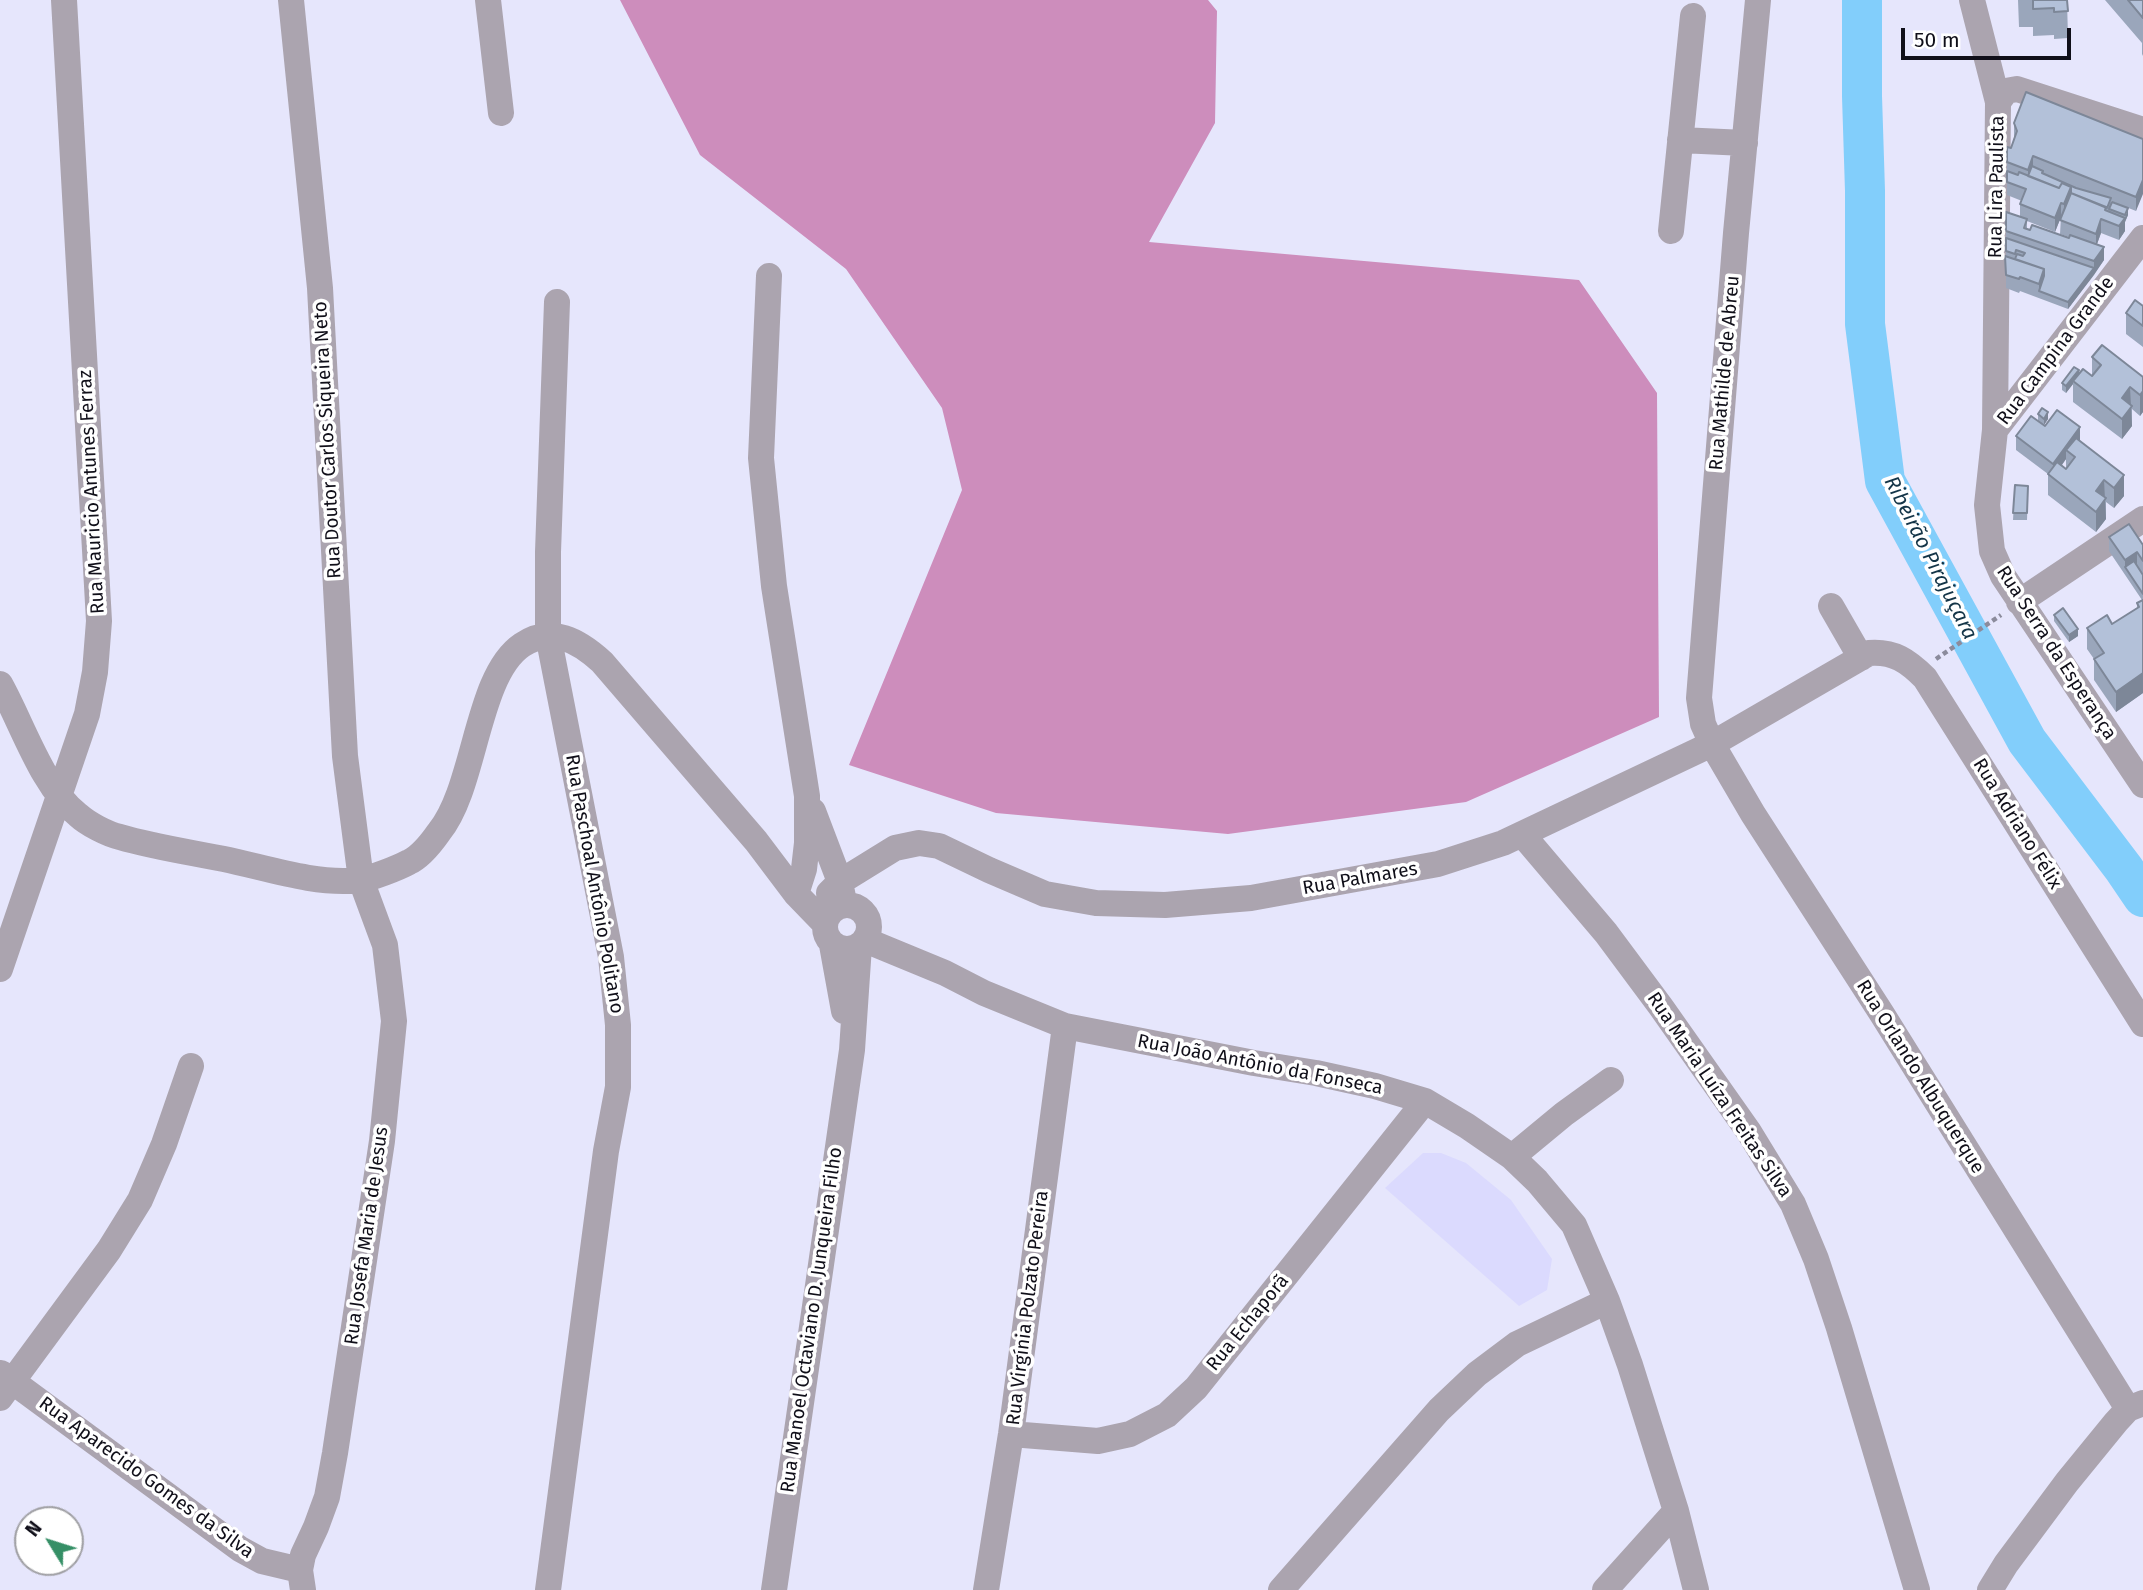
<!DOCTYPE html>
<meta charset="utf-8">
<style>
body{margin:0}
#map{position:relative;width:2143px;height:1590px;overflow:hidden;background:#e6e6fc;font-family:"Fira Sans",sans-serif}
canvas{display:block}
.north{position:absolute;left:14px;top:1506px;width:70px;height:70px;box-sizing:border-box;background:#fff;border:2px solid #9f9fa3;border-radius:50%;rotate:308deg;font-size:19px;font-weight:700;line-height:28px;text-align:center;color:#100f19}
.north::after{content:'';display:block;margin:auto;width:24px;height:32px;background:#358f66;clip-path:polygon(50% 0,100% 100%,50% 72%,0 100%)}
.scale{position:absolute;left:1901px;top:28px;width:170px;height:32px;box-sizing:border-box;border:4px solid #100f19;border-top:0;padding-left:9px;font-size:21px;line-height:24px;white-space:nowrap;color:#100f19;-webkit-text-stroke:5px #fff;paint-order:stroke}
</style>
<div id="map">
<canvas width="2143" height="1590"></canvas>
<div class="north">N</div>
<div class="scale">50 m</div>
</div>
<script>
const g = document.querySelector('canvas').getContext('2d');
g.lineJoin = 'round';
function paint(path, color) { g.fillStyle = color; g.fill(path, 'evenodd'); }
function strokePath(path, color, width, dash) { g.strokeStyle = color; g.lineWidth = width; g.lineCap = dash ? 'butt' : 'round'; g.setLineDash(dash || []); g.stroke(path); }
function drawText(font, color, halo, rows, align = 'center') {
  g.font = font + ' "Fira Sans",sans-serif'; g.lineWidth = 7; g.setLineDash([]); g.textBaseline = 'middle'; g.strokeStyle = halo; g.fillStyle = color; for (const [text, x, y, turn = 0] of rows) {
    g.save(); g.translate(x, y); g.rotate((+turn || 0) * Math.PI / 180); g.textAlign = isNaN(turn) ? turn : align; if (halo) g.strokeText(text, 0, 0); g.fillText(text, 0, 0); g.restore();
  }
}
paint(new Path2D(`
 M1423 1153H1441L1466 1163 1511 1200 1552 1259 1547 1290 1519 1306 1385 1188Z`), '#dbdafe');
paint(new Path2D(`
 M620 0H1208L1217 11 1215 123 1149 242 1579 280 1657 393 1659 717 1466 802 1228 834 996 813 849 765 962 490 942 408 846 269 700 155Z`), '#cd8dbc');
strokePath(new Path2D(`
 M1862 0V96L1865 191V324L1885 481 2027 741 2124 869 2143 897`), '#82cefb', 40);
strokePath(new Path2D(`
 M1936 659 2001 615`), '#8b8b9c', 4.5, [5, 3.5]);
strokePath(new Path2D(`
 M291 0 320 288 345 756 361 880 385 945 394 1021 382 1141 335 1453 327 1497 316 1527 303 1555 300 1570 303 1590
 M488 0 501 113
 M1758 0 1736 233 1699 698 1703 724 1712 744 1753 814 1882 1014 2128 1409
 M1972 0 1998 102
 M2143 130 2017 89 2006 91 1998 102 1995 430 1987 505 1992 551 2003 576 2143 785
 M1680 140 1745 143
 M1671 231 1693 16
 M769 276 761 458 774 586 807 796V843L804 869 796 894
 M1995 430 2143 238
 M2019 602 2143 519
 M1831 606 1861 658
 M0 684C22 723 42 787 78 815 88 824 107 834 120 837 154 847 189 852 224 859 267 868 315 885 360 880 372 878 398 868 409 862 420 857 432 842 439 832 476 787 476 676 522 645 552 625 579 641 602 662L756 841 796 894 825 924
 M813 811 840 882 843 897
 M1522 834 1606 933 1661 1007 1749 1132 1793 1204 1816 1259 1839 1328 1917 1590
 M829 893 840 882 895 848 919 843 939 846 989 870 1045 894 1096 903 1165 905 1251 898 1438 864 1503 843 1712 744 1869 653C1894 651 1908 661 1925 678L2143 1024
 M825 927a22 22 0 1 1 44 0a22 22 0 1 1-44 0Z
 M865 940 945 973 984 993 1065 1026 1254 1063 1316 1073 1375 1086 1425 1101 1467 1126 1512 1157 1537 1181 1574 1225 1607 1301 1630 1365 1676 1511 1696 1590
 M832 945 844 1011
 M0 969 87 714 95 672 99 621 64 0
 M1512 1157 1564 1114 1611 1080
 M1 1373 240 1549 262 1561 300 1570
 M0 1398 109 1250 140 1200 164 1144 191 1066
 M1011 1434 1098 1441 1130 1434 1167 1415 1196 1388 1425 1101
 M548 1590 606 1151 618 1087V1025L611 957 548 635V552L557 302
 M774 1590 852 1050 859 946
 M986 1590 1011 1434 1065 1026
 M1281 1590 1439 1410 1477 1374 1517 1344 1607 1301
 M1605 1590 1676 1511
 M1990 1590 2006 1564 2067 1482 2116 1422 2128 1409 2143 1403`), '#aba4af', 26);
paint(new Path2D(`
 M2018 0H2067L2068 38 2054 39V35L2033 36V27H2019Z
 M2105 0H2143V56L2142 54V43Z
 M2014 123 2143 139 2136 211 2111 201V205L2128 215 2125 222V231L2119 240 2101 233 2097 244 2104 260 2068 309 2020 291 2019 293 2006 288V212L2020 217V204L2022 201 2007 195V147L2011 148 2014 138ZM2061 217 2060 234 2069 237V238L2027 229V221L2055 232Z
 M2143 306V347L2126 334V313Z
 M2092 357 2143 377V412L2140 416 2132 409V426L2122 439 2073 402V384L2066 393 2062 390V383L2079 375 2092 376Z
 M2038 414 2048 419 2044 425 2080 441 2124 496 2114 508 2106 502V519L2096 532 2048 495V474L2016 450V436L2038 421ZM2066 459V469L2062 465Z
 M2015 485 2028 486 2027 520H2013Z
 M2109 537 2143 545V693L2116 712 2094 680V659L2087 649V628L2112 624 2137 608V603L2142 600 2109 551Z
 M2054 615 2078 636 2069 642 2054 621Z`), '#9aa6bb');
paint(new Path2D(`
 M2033 156V170L2028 177V170Z
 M2143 180V194L2136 211V197Z
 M2071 187V200L2064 218V204Z
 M2061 203V217L2055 232V218Z
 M2128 208V215L2125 222V231L2119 240V226L2125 218Z
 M2101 219V233L2096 247V234Z
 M2104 247V260L2094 275V261Z
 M2094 268V275L2068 309V302Z
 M2044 269V283L2039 291V284Z
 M2079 370V377L2073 381V384L2066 393V386Z
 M2130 387 2132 426 2122 439V398Z
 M2143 391V412L2140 416V395Z
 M2048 412V419L2044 425V419Z
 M2080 427V441L2066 450V459L2053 477V464Z
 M2124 475V496L2114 508V488Z
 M2104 480 2106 519 2096 532V491Z
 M2137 552V565L2125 567V560Z
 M2078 629V636L2069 642V635Z
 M2143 673V693L2116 712V692Z`), '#7d8798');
const building = new Path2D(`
 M2033 0H2067L2068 11 2054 12V8L2033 9Z
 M2128 0H2143V18Z
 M2026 92 2143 139V180L2136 197 2033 156 2028 170 2007 162V147L2011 148 2017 131 2014 123Z
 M2032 166 2043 171 2042 173 2076 188 2111 198 2107 208 2071 193V187L2062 183 2059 188 2028 176Z
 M2007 171 2018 175 2019 172 2059 188 2062 183 2071 187 2064 204 2061 203 2055 218 2020 204 2026 189 2007 182Z
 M2071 193 2106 207 2105 210 2125 218 2119 226 2101 219 2096 234 2060 220Z
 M2112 202 2128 208 2125 215 2109 209Z
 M2006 212 2027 219 2024 228 2030 230 2032 225 2069 238 2070 235 2104 247 2094 261 2006 231Z
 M2006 238 2094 268 2068 302 2039 291 2044 276V269L2015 259 2017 254 2023 256 2025 253 2016 250 2015 254 2006 251Z
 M2005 256 2044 269 2039 284 2020 277 2019 279 2006 275Z
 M2135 300 2143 306V326L2126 313Z
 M2102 345 2143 377V391L2140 395 2130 387 2122 398 2132 406 2122 419 2073 381 2083 369 2092 376 2101 365 2092 357Z
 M2074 367 2079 370 2066 386 2062 383Z
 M2042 408 2048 412 2044 419 2038 414Z
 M2057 410 2080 427 2053 464 2016 436 2031 416 2045 426Z
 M2076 438 2124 475 2114 488 2104 480 2096 491 2106 498 2096 512 2048 474 2057 462 2066 469 2075 457 2066 450Z
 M2015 485 2028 486 2027 513H2013Z
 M2129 524 2143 545V561L2137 552 2125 560 2109 537Z
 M2134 561 2143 575V594L2125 567Z
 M2143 600V673L2116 692 2094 659 2104 653 2087 628 2107 615 2112 624 2139 607 2137 603Z
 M2063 608 2078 629 2069 635 2054 615Z`);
paint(building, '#b3c1d9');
strokePath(building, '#7d8798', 2);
drawText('19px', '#100f19', '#fff', [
 ["Rua Lira Paulista",1997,187,-89],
 ["Rua Campina Grande",2056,351,-53],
 ["Rua Mathilde de Abreu",1725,373,-85],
 ["Rua Doutor Carlos Siqueira Neto",328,440,-93],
 ["Rua Mauricio Antunes Ferraz",92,492,-93],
 ["Rua Serra da Esperança",2056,653,57],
 ["Rua Adriano Félix",2017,824,58],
 ["Rua Palmares",1360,879,-10],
 ["Rua Paschoal Antônio Politano",594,884,80],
 ["Rua João Antônio da Fonseca",1260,1065,11],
 ["Rua Orlando Albuquerque",1920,1077,58],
 ["Rua Maria Luíza Freitas Silva",1719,1095,56],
 ["Rua Josefa Maria de Jesus",367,1236,-82],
 ["Rua Virgínia Polzato Pereira",1028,1308,-83],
 ["Rua Manoel Octaviano D. Junqueira Filho",812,1320,-82],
 ["Rua Echaporã",1248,1323,-51],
 ["Rua Aparecido Gomes da Silva",146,1478,36]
]);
drawText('italic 21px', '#143548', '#fff', [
 ["Ribeirão Pirajuçara",1930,558,63]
]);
</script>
